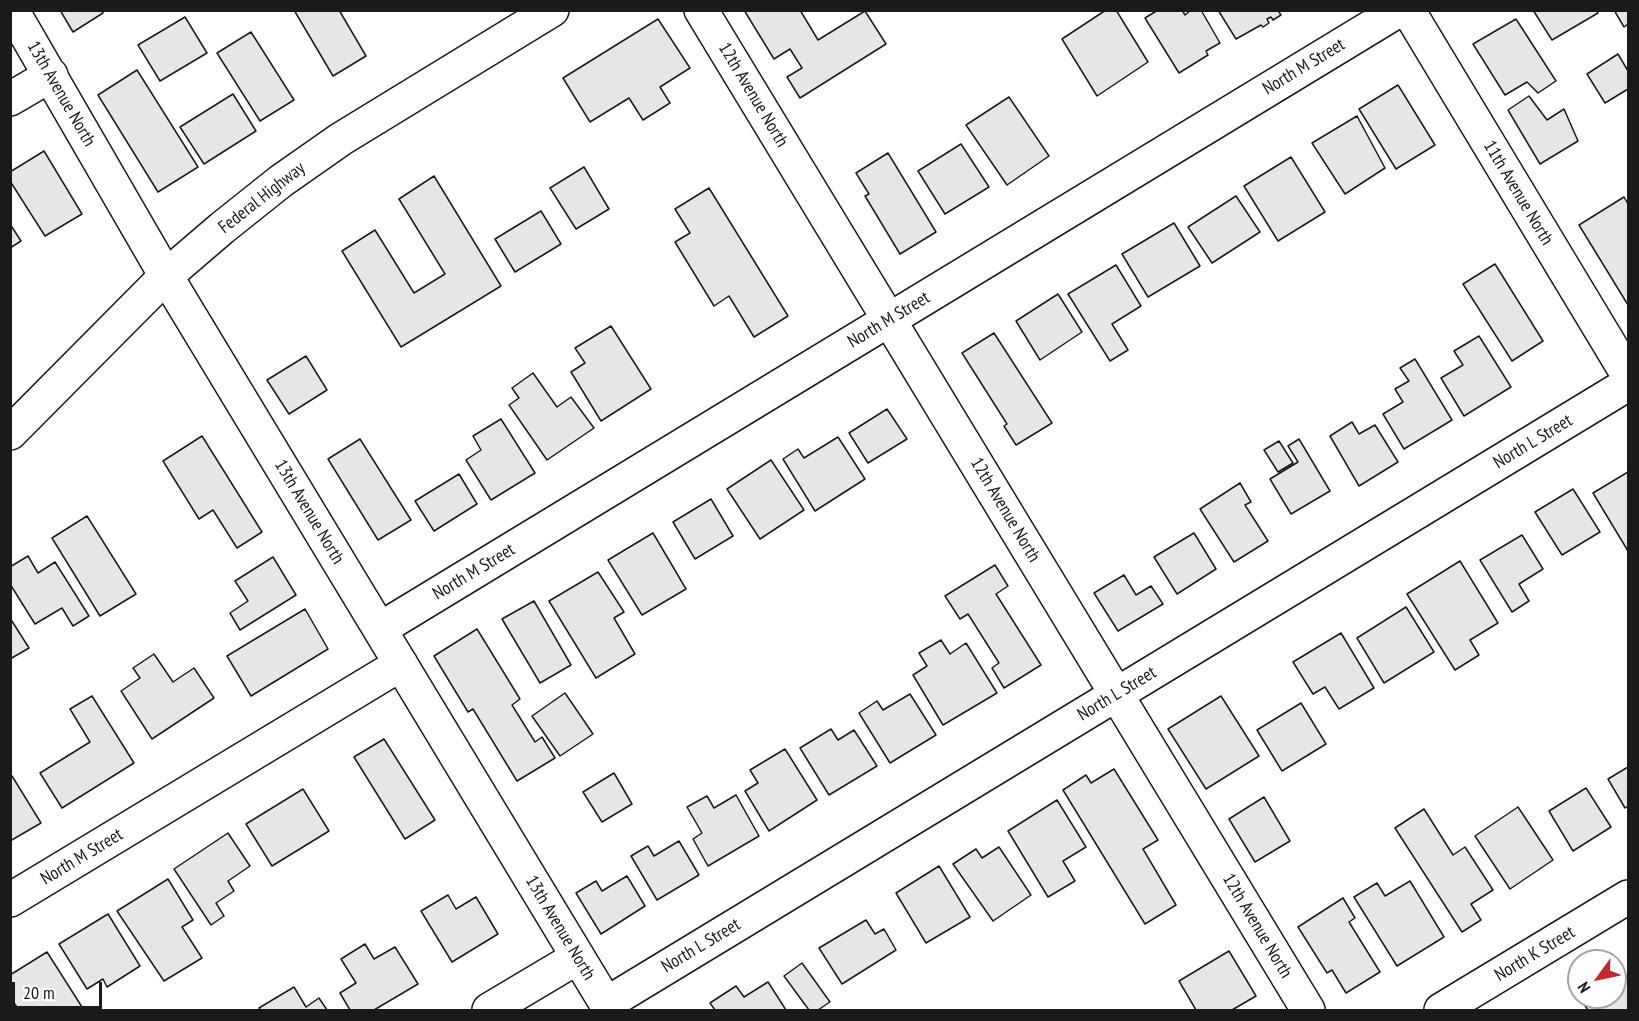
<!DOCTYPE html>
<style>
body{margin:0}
#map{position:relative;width:1639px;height:1021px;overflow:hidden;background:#fff;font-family:"PT Sans Narrow",sans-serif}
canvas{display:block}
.frame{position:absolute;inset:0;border:12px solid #1a1a1a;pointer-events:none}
.north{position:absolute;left:1567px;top:949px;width:60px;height:60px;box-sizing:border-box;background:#fff;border:2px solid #a3a3a3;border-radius:50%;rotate:237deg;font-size:16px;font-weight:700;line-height:24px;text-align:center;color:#1a1a1a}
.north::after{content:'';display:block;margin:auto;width:21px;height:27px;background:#c62828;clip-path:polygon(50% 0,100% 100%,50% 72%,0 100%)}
.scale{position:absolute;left:12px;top:982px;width:90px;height:27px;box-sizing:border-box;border:3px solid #1a1a1a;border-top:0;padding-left:8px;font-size:18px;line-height:21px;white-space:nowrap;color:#1a1a1a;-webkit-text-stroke:4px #fff;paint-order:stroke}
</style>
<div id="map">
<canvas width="1639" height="1021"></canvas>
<div class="frame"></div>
<div class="north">N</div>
<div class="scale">20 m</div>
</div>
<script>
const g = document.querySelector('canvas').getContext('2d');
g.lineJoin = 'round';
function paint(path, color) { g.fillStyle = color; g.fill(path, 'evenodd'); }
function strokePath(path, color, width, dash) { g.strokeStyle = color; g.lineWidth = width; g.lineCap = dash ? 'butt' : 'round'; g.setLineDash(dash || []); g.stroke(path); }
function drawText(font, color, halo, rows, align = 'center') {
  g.font = font + ' "PT Sans Narrow",sans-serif'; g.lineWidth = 4.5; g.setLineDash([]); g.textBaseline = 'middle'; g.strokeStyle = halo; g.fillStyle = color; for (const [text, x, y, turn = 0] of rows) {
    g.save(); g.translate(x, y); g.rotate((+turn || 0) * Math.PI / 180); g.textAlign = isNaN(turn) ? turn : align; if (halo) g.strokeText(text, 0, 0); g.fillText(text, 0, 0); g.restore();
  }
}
const building = new Path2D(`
 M60 10H101L103 13 73 32Z
 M294 10H339L366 56 333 76Z
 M744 10H800L818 40 865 11 886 44 800 98 787 77 802 68 790 49 774 59Z
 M1106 10H1116L1148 62 1097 96 1062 39Z
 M1158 10H1182L1185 15 1191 10H1201L1220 43 1206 51 1208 55 1179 73 1145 18Z
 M1218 10H1281L1279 12 1281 15 1273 20 1271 17 1267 19 1269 23 1263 27 1261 25 1236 39Z
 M1533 10H1596L1598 13 1552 40Z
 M1614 10H1628V24L1624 27Z
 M185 17 207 53 160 81 138 45Z
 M658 19 690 68 660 87 670 103 643 120 629 98 590 122 563 78Z
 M1516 19 1556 81 1538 93 1527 82 1505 95 1473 44Z
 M251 32 294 100 260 121 217 53Z
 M1618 54 1628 71V89L1605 103 1587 74Z
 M137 70 198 167 158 192 98 95Z
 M1398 85 1435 145 1396 169 1359 109Z
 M233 94 256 131 204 164 180 127Z
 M1529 96 1547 120 1564 109 1578 141 1540 164 1508 110Z
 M1009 97 1049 156 1007 185 966 125Z
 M1357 116 1385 168 1345 194 1312 143Z
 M961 144 989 187 945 214 918 171Z
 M44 151 82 214 45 236 10 181V172Z
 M888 153 936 232 900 254 865 196 869 194 856 173Z
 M1291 157 1325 212 1278 241 1244 186Z
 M584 167 609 209 576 229 550 188Z
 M434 176 501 286 401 347 342 251 375 230 414 293 445 274 399 199Z
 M709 188 788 316 754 337 729 296 714 306 675 242 690 233 675 209Z
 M1236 196 1260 232 1212 263 1188 227Z
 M1624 197 1628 204V305L1579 225Z
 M541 211 561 244 515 272 495 239Z
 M1174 223 1200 266 1148 297 1122 254Z
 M10 224 21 241 10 248Z
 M1495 264 1543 341 1512 361 1463 284Z
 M1116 265 1141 306 1112 324 1128 350 1110 361 1068 294Z
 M1058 294 1082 332 1040 360 1016 321Z
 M611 326 651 389 601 421 571 372 585 363 575 348Z
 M994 333 1052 423 1016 445 1004 426 1007 424 962 353Z
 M1479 336 1511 387 1464 416 1441 378 1463 365 1454 351Z
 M306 356 327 390 289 414 267 380Z
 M1415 359 1452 420 1404 449 1383 414 1403 402 1395 389 1409 381 1400 368Z
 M533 373 557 407 571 397 594 428 547 460 509 405 519 398 512 388Z
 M887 409 907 439 868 463 849 433Z
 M501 419 535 473 491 500 466 460 481 450 473 436Z
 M1352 422 1359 434 1375 425 1398 462 1359 486 1330 436Z
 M202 436 262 532 237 548 213 510 199 519 163 461Z
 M838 437 865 479 815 511 783 459 798 449 804 458Z
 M360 439 411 520 378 540 328 459Z
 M1299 439 1330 491 1291 514 1270 479 1298 462 1288 446Z
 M1279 441 1293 463 1278 472 1264 450Z
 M771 460 804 510 760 539 727 489Z
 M1628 472V551L1593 493Z
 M459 474 477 504 434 531 415 501Z
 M1240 483 1251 502 1245 505 1268 541 1234 562 1200 509Z
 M1573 489 1600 532 1562 555 1535 512Z
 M711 499 733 536 695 559 673 522Z
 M87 516 136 594 100 616 52 538Z
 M653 533 686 589 642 615 608 560Z
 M1194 533 1216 569 1177 594 1154 557Z
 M1522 535 1543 569 1519 584 1529 601 1512 612 1480 560Z
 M28 556 38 573 55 562 89 616 73 626 62 608 35 624 10 584V567Z
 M273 557 296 595 240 630 230 613 248 601 235 581Z
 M1460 561 1498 623 1470 640 1479 655 1455 670 1407 594Z
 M995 565 1008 586 996 594 1041 665 1004 688 992 668 999 663 968 614 960 619 945 596Z
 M598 572 624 612 614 618 635 654 596 678 549 601Z
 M1124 575 1136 595 1151 586 1163 604 1118 631 1094 593Z
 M534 601 571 665 540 683 502 619Z
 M1406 607 1434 652 1384 683 1357 638Z
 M305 609 328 649 251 696 227 656Z
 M10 618 29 648 10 659Z
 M477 629 520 699 512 705 535 742 542 737 555 758 517 781 473 709 468 712 434 656Z
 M1341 633 1374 688 1339 709 1325 687 1313 694 1293 662Z
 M941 640 950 654 966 643 997 693 943 725 913 675 927 666 919 653Z
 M154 654 173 682 194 668 214 698 152 739 121 691 140 678 133 668Z
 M565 693 593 734 560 756 532 716Z
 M910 694 936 735 890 763 859 713 877 701 883 710Z
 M92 696 134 763 62 808 40 773 90 742 70 709Z
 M1221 696 1259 756 1206 789 1168 729Z
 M1301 703 1326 744 1282 771 1257 730Z
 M831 729 838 740 854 730 877 766 829 795 800 748Z
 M384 739 435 820 405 839 354 757Z
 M785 749 817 800 769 831 745 791 758 783 750 770Z
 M1628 767V806L1625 808 1608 779Z
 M1114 769 1158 840 1143 849 1176 905 1145 924 1063 790 1086 775 1091 783Z
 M614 773 632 804 602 822 583 792Z
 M12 776 41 823 10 841V777Z
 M1586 788 1611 827 1573 851 1549 811Z
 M303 789 329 831 272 866 246 824Z
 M736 795 759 836 708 866 693 839 702 833 687 807 707 796 714 808Z
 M1264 797 1290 841 1255 862 1229 819Z
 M1057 800 1086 847 1063 861 1075 881 1048 897 1008 831Z
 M1518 807 1553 860 1510 889 1475 836Z
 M1424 809 1453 855 1465 847 1493 890 1471 904 1481 920 1462 932 1395 828Z
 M228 833 250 866 228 881 234 891 216 903 224 916 211 925 174 869Z
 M679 841 699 875 657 900 631 856 648 846 654 856Z
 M999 847 1031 895 993 921 953 864 976 849 982 858Z
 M939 866 970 917 926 943 896 893Z
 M627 876 645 906 601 934 576 893 596 881 602 891Z
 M168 879 193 920 182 927 202 958 164 981 117 911Z
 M1410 881 1444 937 1397 966 1354 897 1377 883 1385 896Z
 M448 895 456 909 476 897 498 934 452 962 421 911Z
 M1343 898 1355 918 1349 922 1380 972 1346 993 1332 970 1327 973 1298 927Z
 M108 914 140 966 107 987 103 979 87 989 59 944Z
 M866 920 875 934 884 929 896 950 842 984 819 948Z
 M365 944 374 959 395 947 418 984 374 1010H350L340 993 356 983 341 959Z
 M1229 951 1256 996 1232 1010H1196L1179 981Z
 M47 952 82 1007 77 1010H19L10 997V975Z
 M802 963 830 1002 818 1010H809L784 976Z
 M1625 973 1628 980V1010H1588L1581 1000 1586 997H1615V979Z
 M768 982 786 1010H715L710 1003 736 986 744 997Z
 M294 987 306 1007 319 998 327 1010H261L259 1008Z`);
paint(building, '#e6e6e6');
strokePath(building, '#1a1a1a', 1.5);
const minor = new Path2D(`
 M12 10 166 276 610 1010
 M701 10 1308 1010
 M1408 10 1628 375
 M10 99 51 75
 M380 629 1399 10
 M10 900 401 664
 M606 1004 1628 384
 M489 1010 578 957
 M1441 1010 1628 897`);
const major = new Path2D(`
 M10 433 166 276 222 228 281 181 341 139 552 10`);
strokePath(minor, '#1a1a1a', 36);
strokePath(major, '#1a1a1a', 36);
strokePath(minor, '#fff', 33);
strokePath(major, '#fff', 33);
drawText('18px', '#1a1a1a', '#fff', [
 ["North M Street",1304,67,-31],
 ["13th Avenue North",61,94,60],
 ["12th Avenue North",753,95,59],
 ["11th Avenue North",1518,193,59],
 ["Federal Highway",262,198,-38],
 ["North M Street",889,320,-31],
 ["North L Street",1533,442,-31],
 ["12th Avenue North",1005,510,59],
 ["13th Avenue North",309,512,59],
 ["North M Street",474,572,-31],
 ["North L Street",1117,694,-31],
 ["North M Street",82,857,-31],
 ["12th Avenue North",1257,926,59],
 ["13th Avenue North",560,928,59],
 ["North L Street",701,946,-31],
 ["North K Street",1535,954,-31]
]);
</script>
